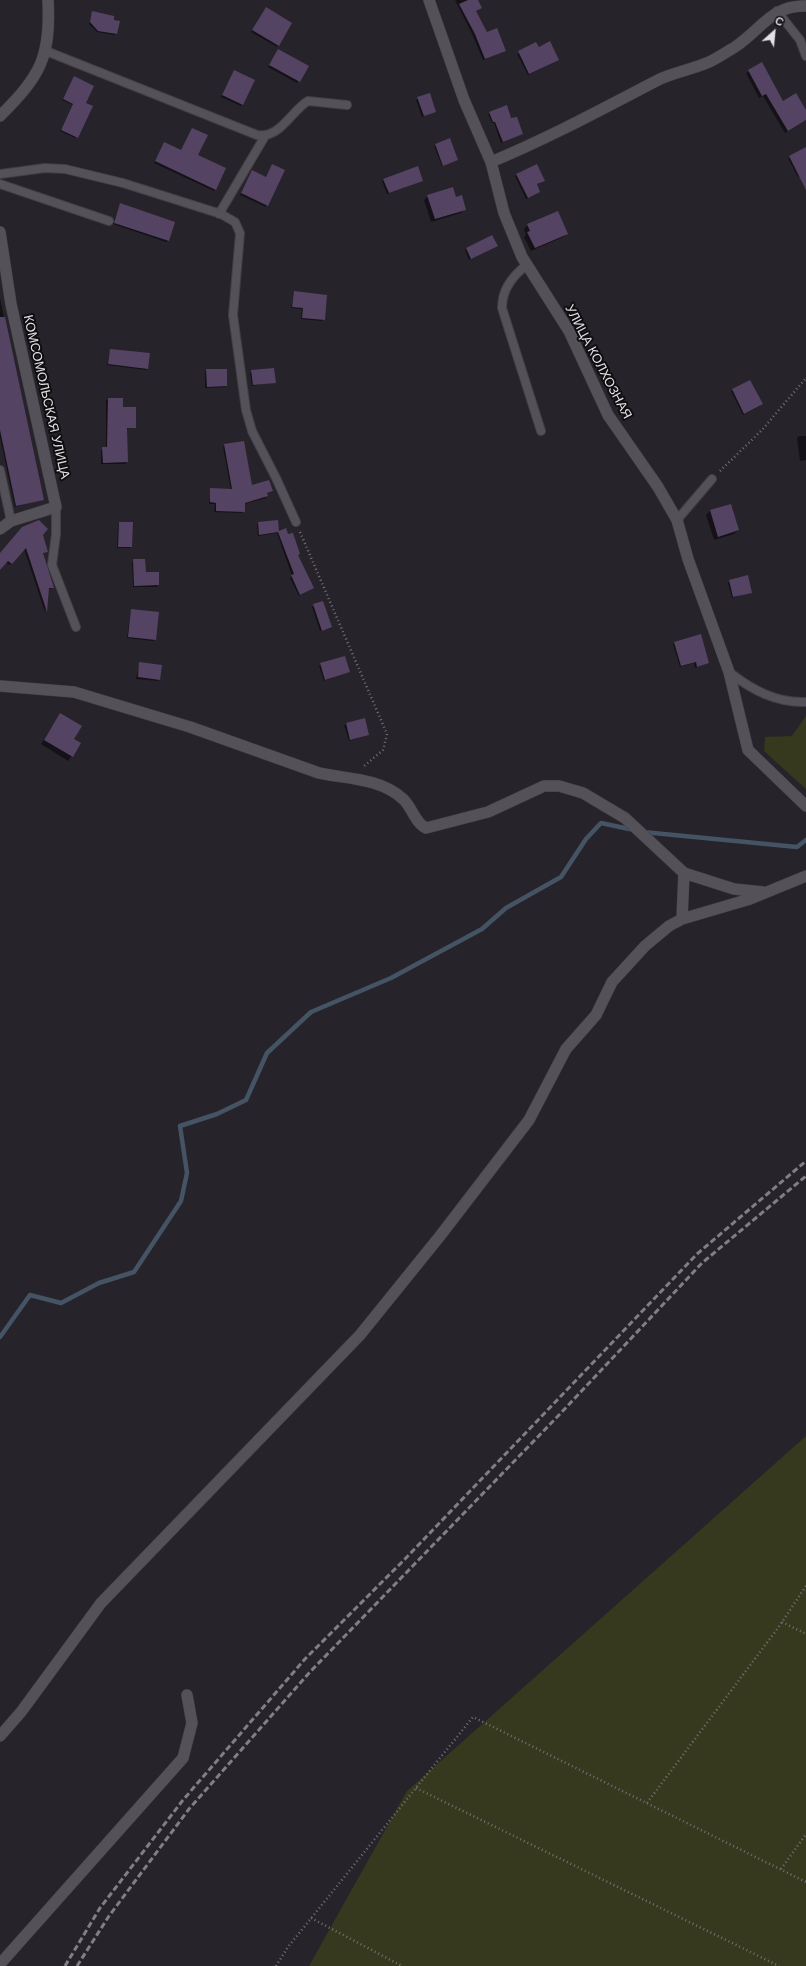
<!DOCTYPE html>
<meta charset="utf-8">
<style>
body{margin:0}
#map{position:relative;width:806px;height:1966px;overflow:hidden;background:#27232a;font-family:Helvetica,sans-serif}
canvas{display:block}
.north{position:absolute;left:754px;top:12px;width:40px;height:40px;-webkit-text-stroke:3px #0f0d10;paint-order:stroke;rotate:27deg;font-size:11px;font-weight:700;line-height:16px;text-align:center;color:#e4e1e6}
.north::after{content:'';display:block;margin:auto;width:14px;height:18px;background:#e4e1e6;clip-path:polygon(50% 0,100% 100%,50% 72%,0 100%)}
</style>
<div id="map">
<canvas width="806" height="1966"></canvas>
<div class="north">С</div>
</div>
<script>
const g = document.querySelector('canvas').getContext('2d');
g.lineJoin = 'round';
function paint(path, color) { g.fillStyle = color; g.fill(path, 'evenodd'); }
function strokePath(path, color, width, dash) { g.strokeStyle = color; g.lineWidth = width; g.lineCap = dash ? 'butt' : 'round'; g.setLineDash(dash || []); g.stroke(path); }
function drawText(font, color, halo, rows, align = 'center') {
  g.font = font + ' Helvetica,sans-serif'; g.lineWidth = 4; g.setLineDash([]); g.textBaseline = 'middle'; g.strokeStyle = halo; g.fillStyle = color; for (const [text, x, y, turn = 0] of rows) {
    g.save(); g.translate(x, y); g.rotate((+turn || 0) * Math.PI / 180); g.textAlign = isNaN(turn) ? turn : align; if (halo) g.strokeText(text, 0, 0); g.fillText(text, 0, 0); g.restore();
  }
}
paint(new Path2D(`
 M806 716V789L764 751 765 737 792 736Z
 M806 1436V1966H309L407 1791Z`), '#37391e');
paint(new Path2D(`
 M455 0H477L475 11 487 34 505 51 503 52 483 60 473 36Z
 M264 10 278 45 277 47 251 32Z
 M93 12 116 34 115 35 97 32 89 24Z
 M536 44 538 48 556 61 528 75 517 54Z
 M277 52 307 66 297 83 268 67Z
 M762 63 783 102 806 112V120L785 133 763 96 759 98 746 73Z
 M233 73 253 81 241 106 221 97Z
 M74 78 77 137 75 138 60 131 73 105 62 100Z
 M418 98 435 111 422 117 416 100Z
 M490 113 511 120 522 134 501 143 494 123H492L488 114Z
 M163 145 197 156 215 190 214 191 154 163Z
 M436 145 457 160 442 166 434 146Z
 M806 148V173L798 177 788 158Z
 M272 166 266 207 240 195 251 173 266 177Z
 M517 174 542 182 536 185 539 192 526 199 515 176Z
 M384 179 422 181 387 194 382 181Z
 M428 196 455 198 465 209 461 213 431 222 424 200Z
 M120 204 174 223 168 241 166 242 113 224Z
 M528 225 566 234 563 237 531 251 524 237 526 235 524 229Z
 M496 246 469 260 465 250 466 248Z
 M294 293 324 319 322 321 301 319 302 309 291 308Z
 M0 298 43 499 15 507 0 437Z
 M110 350 147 368 146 370 107 365Z
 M206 370 226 386 225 387 205 388V372Z
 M252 371 275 382 252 386 250 373Z
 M749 381 760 406 743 415 731 391Z
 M108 399 122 408 135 427 126 429 127 462 125 464H101V450L106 448V400Z
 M799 436H806V460L800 461 797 438Z
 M225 445 251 486 272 491 266 494V498L244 504 242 513 214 512 215 504H209L211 489 231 490 223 447Z
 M730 505 738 530 734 534 714 540 706 515 710 511Z
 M277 521 278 532 297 555 313 588 299 596 290 578 292 576 277 533 258 536 257 525 258 523Z
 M119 523 131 547 130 548H117L118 525Z
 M41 535 47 551 42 554 53 588 48 589 45 612 24 549 10 565 6 562 0 569V554Z
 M134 560 158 585 157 587H133L132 562Z
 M730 581 751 592 732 598 728 583Z
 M323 602 331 627 320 631 312 607Z
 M131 610 155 640 153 641 127 638Z
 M675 642 708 663 695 668 694 663 680 667 673 644Z
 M140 663 159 680 158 681 136 679Z
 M321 664 348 672 324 681 319 666Z
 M60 714 72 740 80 744 68 761 41 744Z
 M364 719 368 735 349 741 344 725Z`), '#0007');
strokePath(new Path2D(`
 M643 832 797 847 806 840
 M0 1337 30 1295 61 1303 99 1283 134 1272 181 1201 187 1173 180 1126 217 1114 246 1100 267 1053 311 1012 391 978 482 929 506 908 561 877 586 839 601 823 634 830`), '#445465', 4.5);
paint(new Path2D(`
 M468 0H478L482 8 476 11 487 32 497 28 506 51 485 59 475 34 459 4Z
 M266 7 292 23 279 46 252 30Z
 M92 11 114 16V20L120 21 117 34 98 31 90 22Z
 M550 41 559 60 529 74 518 51 536 42 539 47Z
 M278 49 309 66 300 82 269 65Z
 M762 62 783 101 796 93 806 110V120L788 131 766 94 762 96 748 70Z
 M234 70 255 80 243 105 222 95Z
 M74 76 94 86 86 103 93 106 78 138 61 130 73 104 63 99Z
 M430 93 436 112 424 116 417 97Z
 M507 105 511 118 517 117 523 134 503 142 495 122H493L489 112Z
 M192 128 208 135 198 155 226 168 216 190 155 161 164 142 181 150Z
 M450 138 458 160 443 166 435 144Z
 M806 147V190L789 156Z
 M272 164 285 170 268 206 241 193 252 170 266 177Z
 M537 164 545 181 537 184 540 192 528 198 516 174Z
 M418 166 423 181 389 193 383 179Z
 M453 187 456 197 462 195 466 210 435 219 427 195Z
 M120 203 175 222 169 241 114 223Z
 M558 211 568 234 535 248 527 232 530 231 527 224Z
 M492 235 498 246 471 259 466 248Z
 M294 291 327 295 325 320 302 318 303 308 292 307Z
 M0 317H5L44 500 16 506 0 430Z
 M110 349 150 353 148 369 108 364Z
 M274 368 276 383 253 385 251 370Z
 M206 369H227V386L207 387Z
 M750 380 763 404 744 414 732 389Z
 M108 398H123V407H136V428H127L128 462 103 463 102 447H107Z
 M244 441 252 485 269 480 273 491 267 493 268 496 245 503V512L216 511V503L210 502V488L232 489 224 444Z
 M731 504 739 530 718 537 710 510Z
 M39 520 48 529 43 535 48 552 43 553 54 588H49L47 612 26 548 12 564 8 561 0 570V553L22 527Z
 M278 520 279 531 286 528 288 534 293 533 300 554 298 555 314 588 300 595 291 575 294 574 278 532 259 535 258 522Z
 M119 522H133L132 547H118Z
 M133 559H145L146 572H159V585L134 586Z
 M748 575 752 593 733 597 729 580Z
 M323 601 332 627 322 631 313 604Z
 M131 609 159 612 156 640 128 637Z
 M701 634 709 663 697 667 696 662 681 666 674 642Z
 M345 656 350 672 325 680 320 663Z
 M139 662 162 665 160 680 138 677Z
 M60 713 82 726 74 739 81 743 73 757 44 740Z
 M365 718 369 735 350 740 346 723Z`), '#554363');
const service = new Path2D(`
 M777 11 800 40 806 56
 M46 51 257 135C280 139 291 111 308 101L347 105
 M0 174 45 168 65 169 123 183 221 214 235 222 240 233 233 315 246 410 252 431 276 478 296 522
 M0 184 109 221
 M219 214 265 136
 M527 265C512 276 502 289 502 308L541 431
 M0 470 11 521
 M56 507V534L52 565 76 627
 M677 520 712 479
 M729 672C752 690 776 703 806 702`);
const minor = new Path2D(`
 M429 0 464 100 491 162 504 213 522 257 569 331 608 415 658 487 677 520 688 559 729 672 748 750 806 806
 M0 116C40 76 51 58 48 0
 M491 162C549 138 604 108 660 79 676 72 693 69 709 62 718 58 726 52 735 47 761 30 771 5 806 6
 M0 232 11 304 56 507 11 521 0 529
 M0 686 74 692 190 727 319 773C347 779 380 778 403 799 412 807 415 823 426 828L488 812 544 786H559L583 793 625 818 684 873
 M682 919 684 873 734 889 763 892
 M0 1736 21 1712 101 1603 360 1335 440 1236 529 1120 566 1049 596 1015 612 982 645 946 669 926 682 919 750 899 806 876
 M0 1964 183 1758 192 1723 187 1695`);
strokePath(service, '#433f46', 10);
strokePath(minor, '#433f46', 12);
strokePath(new Path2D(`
 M720 471 762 430 806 378
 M300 532 387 734 383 750 363 767
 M782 1622 806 1634
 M416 1788 779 1966
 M647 1803 778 1628 806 1586
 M781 1869 806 1834
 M311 1918 402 1966
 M276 1966 288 1947 473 1717 806 1882`), '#757177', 2.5, [1, 3]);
strokePath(service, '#555159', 8);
strokePath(minor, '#555159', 11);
strokePath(new Path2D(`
 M65 1966 100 1908 183 1800 305 1659 405 1559 697 1254 806 1161
 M77 1966 109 1916 189 1809 310 1672 559 1415 702 1263 806 1176`), '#817e84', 3, [6, 3]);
drawText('13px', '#e4e1e6', '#0f0d10', [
 ["УЛИЦА КОЛХОЗНАЯ",598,362,62],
 ["КОМСОМОЛЬСКАЯ УЛИЦА",46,397,77]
]);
</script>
